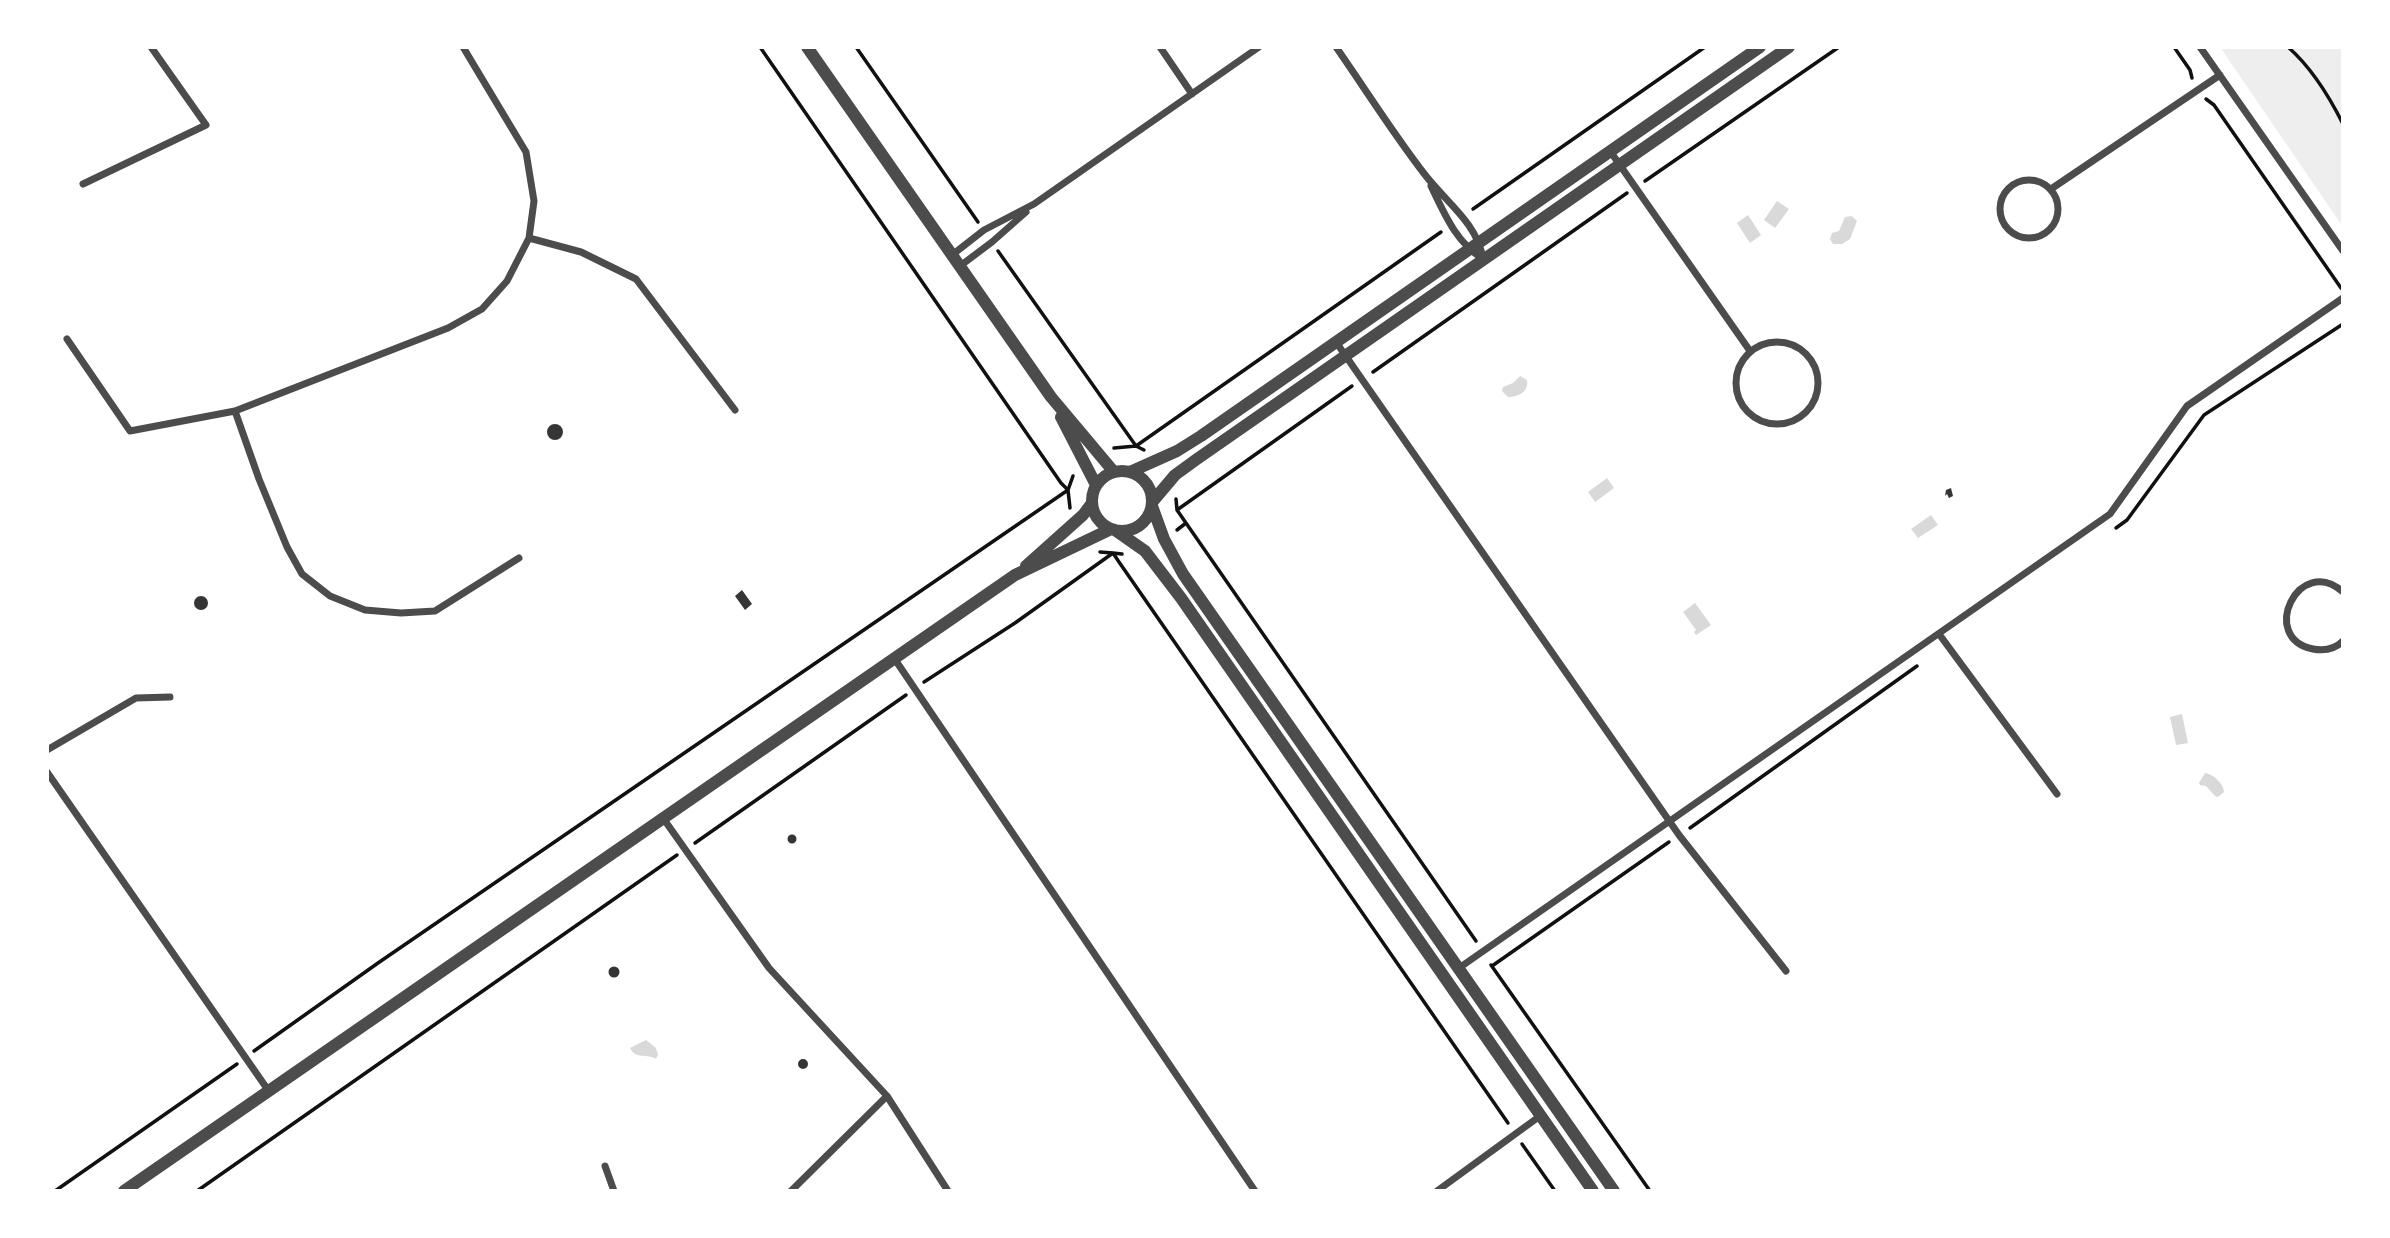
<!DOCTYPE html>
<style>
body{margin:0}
#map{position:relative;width:2390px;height:1238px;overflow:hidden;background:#fff;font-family:"Titillium Web",sans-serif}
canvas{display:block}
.frame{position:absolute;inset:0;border:49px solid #fff;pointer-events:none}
</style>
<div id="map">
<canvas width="2390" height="1238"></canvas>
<div class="frame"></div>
</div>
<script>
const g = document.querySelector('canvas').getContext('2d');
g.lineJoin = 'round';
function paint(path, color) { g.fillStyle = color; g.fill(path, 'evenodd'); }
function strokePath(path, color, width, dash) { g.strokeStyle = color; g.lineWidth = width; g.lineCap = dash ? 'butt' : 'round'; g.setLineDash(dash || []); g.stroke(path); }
paint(new Path2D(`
 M2220 47H2343V227Z`), '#eee');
paint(new Path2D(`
 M1777 201 1789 209 1775 228 1764 220Z
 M1748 215 1761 235 1750 243 1737 223Z
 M1852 216 1857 221 1850 239 1842 244H1833L1830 239 1832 233 1839 231 1845 217Z
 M1520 376 1527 380C1529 392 1518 397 1508 397L1502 391 1503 387 1513 383Z
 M1607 478 1614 488 1595 502 1588 492Z
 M1931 515 1938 525 1918 538 1911 529Z
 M1695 603 1711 625 1696 635 1694 632 1696 630 1683 612Z
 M2182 714 2188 743 2176 745 2170 717Z
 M2205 773C2213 774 2224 784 2224 792L2218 797 2215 796 2206 786 2200 785 2199 783Z
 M646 1040 656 1048 658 1055 656 1059C647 1053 636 1060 630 1048Z`), '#d9d9d9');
paint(new Path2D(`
 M547 432a8 8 0 1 1 16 0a8 8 0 1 1-16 0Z
 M1951 488 1953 496 1949 498 1947 494 1945 496 1946 490Z
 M742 590 752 604 745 610 735 596Z
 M194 603a7 7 0 1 1 14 0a7 7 0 1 1-14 0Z
 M787.5 839a4.5 4.5 0 1 1 9 0a4.5 4.5 0 1 1-9 0Z
 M608.5 972a5.5 5.5 0 1 1 11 0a5.5 5.5 0 1 1-11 0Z
 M798 1064a5 5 0 1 1 10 0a5 5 0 1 1-10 0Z`), '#353535');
strokePath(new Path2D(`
 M760 47 1061 483 1068 490 1070 508
 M856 47 978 222
 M2174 47 2190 70 2192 78
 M2288 47C2312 68 2329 96 2343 124
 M2206 99 2214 105 2341 288
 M1645 181 1839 47
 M1473 209 1705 47
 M998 251 1136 446 1144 450
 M1373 372 1627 193
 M1114 448 1136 446 1441 232
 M1176 499 1177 510 1186 523 1177 530
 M1177 510 1352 386
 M1186 523 1476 941
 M2116 528 2127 520 2204 415 2343 324
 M1100 552 1113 553 1119 562 1508 1123
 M924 682 1015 623 1113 553 1122 554
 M1690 828 1917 666
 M695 843 906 695
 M1491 965 1650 1191
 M1492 966 1669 842
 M254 1051 378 963 1068 490 1073 476
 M1522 1144 1555 1191
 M55 1191 237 1064
 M197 1191 677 855`), '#111', 3.5);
strokePath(new Path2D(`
 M1160 47 1192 94
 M1336 47C1366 90 1394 135 1426 176 1448 204 1477 223 1483 259
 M2200 47 2343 251
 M1610 151 1750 351
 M2000 209a29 29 0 1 1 58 0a29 29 0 1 1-58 0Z
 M83 184 206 125 151 47
 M1431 186C1445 215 1456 242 1483 259
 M2051 189 2220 75
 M529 238 581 252 636 279 735 410
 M952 255 984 230 1034 204 1259 47
 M960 266 992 242 1026 212
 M67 339 130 431 235 411 448 328 482 309 507 281 529 238 534 201 526 152 463 47
 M1736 383a41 41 0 1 1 82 0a41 41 0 1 1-82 0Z
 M1336 342 1679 835 1786 971
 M235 411 259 479 287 547 302 574 330 596 365 610 401 613 435 611 519 558
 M2343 592C2299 553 2258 638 2313 649 2324 651 2335 649 2343 641
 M1939 634 2057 794
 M894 658 1255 1191
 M47 750 136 698 170 697
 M47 772 268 1090
 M663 818 769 968 887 1096 948 1191
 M1459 968 2110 514 2187 406 2343 298
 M605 1166 614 1191
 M791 1191 887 1096
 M1437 1191 1540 1116`), '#4c4c4c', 7);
strokePath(new Path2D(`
 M807 47 1051 397 1114 472
 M1061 417 1096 485
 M1092 501a30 30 0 1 1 60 0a30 30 0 1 1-60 0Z
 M1130 472 1177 451 1201 436 1760 47
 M1153 501 1175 475 1197 459 1789 47
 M1152 506 1164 539 1183 574 1614 1191
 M1115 530 1145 551 1181 598 1593 1191
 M1026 566 1083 515 1092 503
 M124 1191 1015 575 1111 529`), '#4c4c4c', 12);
</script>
